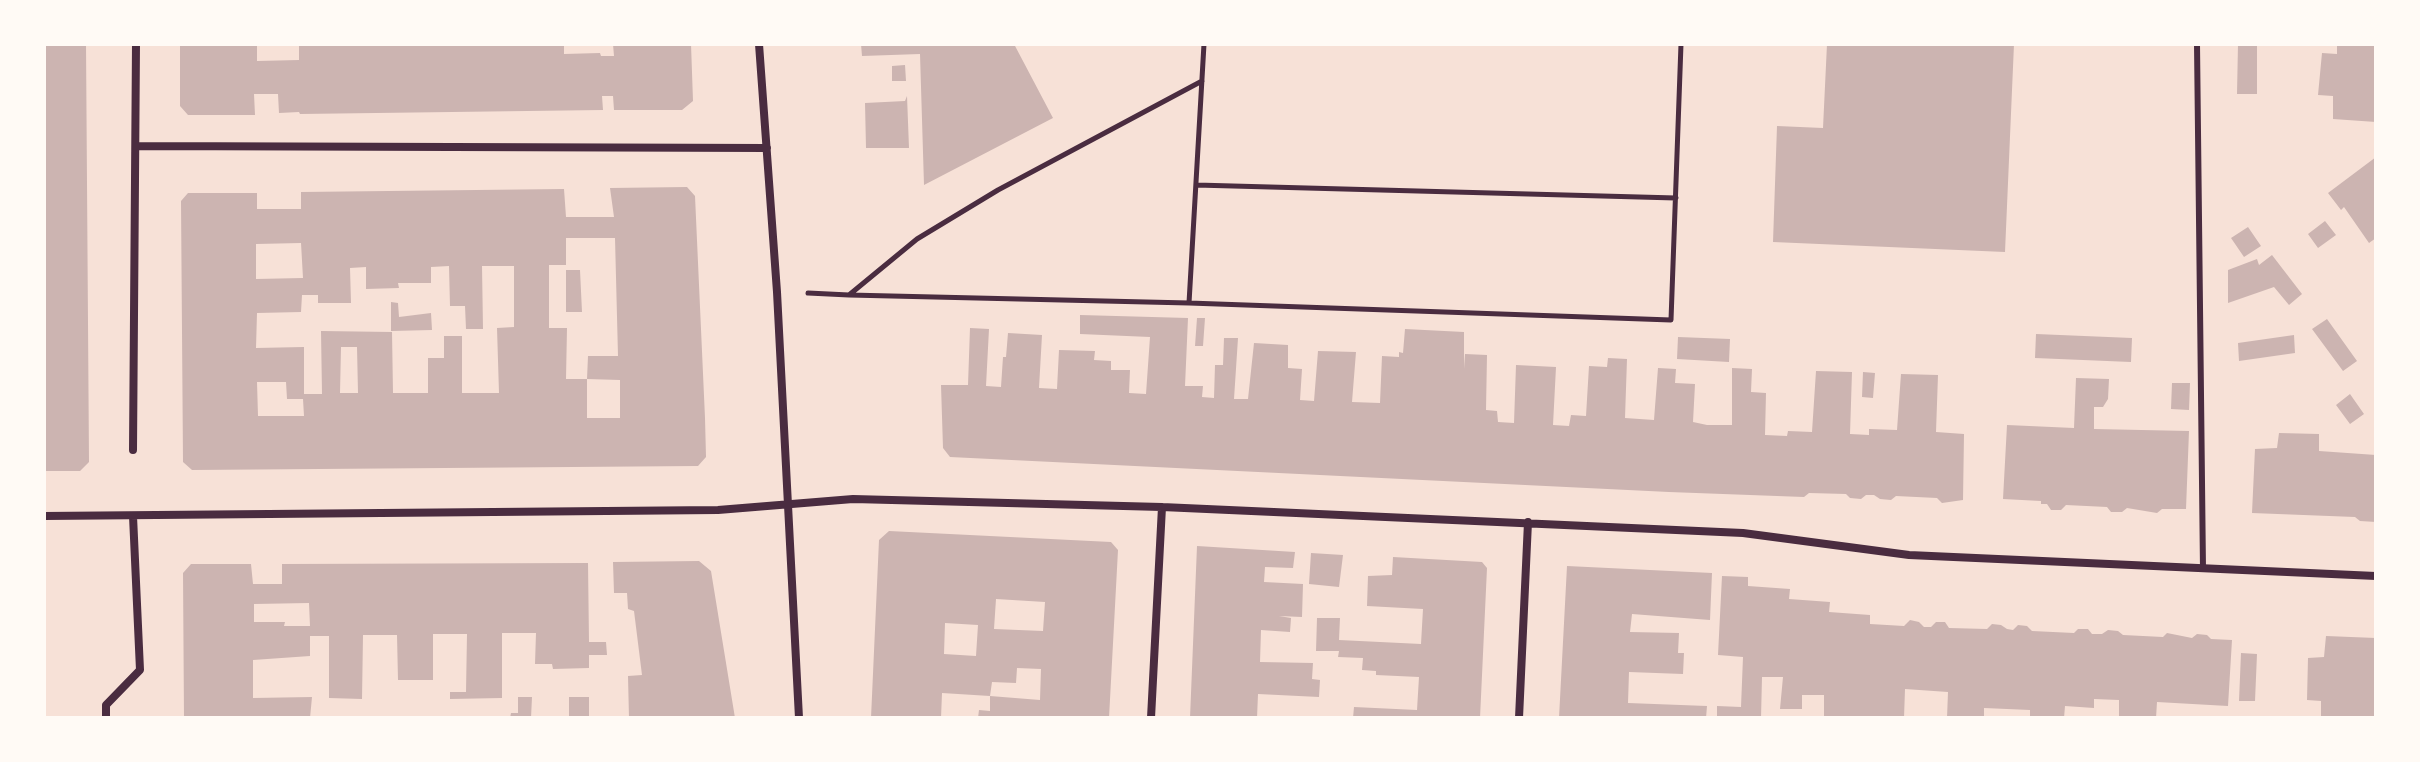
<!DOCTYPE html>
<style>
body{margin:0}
#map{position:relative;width:2420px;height:762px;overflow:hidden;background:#f7e1d7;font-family:"Source Sans 3",sans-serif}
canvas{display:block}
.frame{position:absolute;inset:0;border:46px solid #fffaf5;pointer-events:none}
</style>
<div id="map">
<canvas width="2420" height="762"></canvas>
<div class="frame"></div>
</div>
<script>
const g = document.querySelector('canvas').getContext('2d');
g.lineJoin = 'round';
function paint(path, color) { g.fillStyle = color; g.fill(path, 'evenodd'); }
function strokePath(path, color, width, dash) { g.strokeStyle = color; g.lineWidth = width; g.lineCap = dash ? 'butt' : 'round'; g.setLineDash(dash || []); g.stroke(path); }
paint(new Path2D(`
 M44 44H86L89 462 80 471H44Z
 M180 44H257V61L299 60V44H564V54L600 53 601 56H614L613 44H691L693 101 682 110H614L613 96H602L603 110 300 114 299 112 279 113 278 94H254L255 115H188L180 106Z
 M861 44H1014L1053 118 924 185 920 54 862 56Z
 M1827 44H2014L2005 252 1773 242 1777 126 1823 128Z
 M2238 44H2257V94H2237Z
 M2337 44H2376V122L2333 119V96L2318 95 2322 53 2337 54Z
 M905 65 906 81H892V66Z
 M907 96 909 148H866L865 103 905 101Z
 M2376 157V238L2369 243 2344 207 2341 210 2328 193Z
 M687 187 695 196 705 418 706 457 698 466 192 470 183 462 181 201 188 193H257V209H301V192L564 189 566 217H614L610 188ZM566 238H615L618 356H588L587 379 620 380V418H587V379H566L567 328H549V265H566ZM301 243 303 278 256 279V244ZM449 266 450 306H465L466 329H483L482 266H514V327L497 328 499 393H462V336H444V358H428V393H393L392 332 321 331 322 394H304V347L256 348 257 313 301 312 302 295H318V303H351L350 268 366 267V289L399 288 398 283H431V267ZM341 347H357L358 393H340ZM257 382H286L287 399H303L304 416H258Z
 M2325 221 2336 235 2318 248 2308 234Z
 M2248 227 2261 246 2244 257 2231 238Z
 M2272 255 2302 294 2289 305 2274 287 2228 303V270L2257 259 2259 265Z
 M566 270H580L582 312H566Z
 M391 302 398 303 399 317 431 313 432 330 391 331Z
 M1080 315 1188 318 1185 386H1203L1202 397 1214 398 1215 365H1223L1224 338H1238L1234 399H1248L1254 343 1288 345V368L1302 369 1300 400 1314 401 1318 351 1356 352 1352 402 1380 403 1382 356 1399 357V352L1403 353 1405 329 1464 332V369L1465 354 1487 355 1486 410 1497 411 1498 422 1514 423 1516 365 1556 367 1553 425 1569 426 1571 415 1586 416 1589 366 1607 367 1608 358 1627 359 1625 418 1654 420 1658 368 1676 369 1675 383 1695 384 1693 422 1707 425H1732V368L1752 369 1751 392 1766 393 1765 435 1787 436 1788 431 1812 432 1816 371 1852 372 1850 434 1869 435V429L1897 430 1901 374 1938 375 1936 432 1964 434 1963 500 1942 503 1937 498 1896 496 1891 500 1880 499 1874 495H1866L1861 499 1850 498 1846 494 1809 493 1804 497 1669 492 950 457 943 448 941 385H968L970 328 989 329 986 386 1001 387 1003 357H1006L1008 333 1042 335 1039 388 1057 389 1059 350 1095 351 1094 360 1111 361V370H1130L1129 393 1146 394 1150 337 1080 334Z
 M1197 318H1205L1203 346H1195Z
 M2327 319 2357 361 2343 371 2312 329Z
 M2036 334 2132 338 2131 362 2035 358Z
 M2294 335 2295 353 2239 361 2238 343Z
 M1678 337 1730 339 1729 362 1677 359Z
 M1863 372 1875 373 1873 398 1862 397Z
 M2076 378 2109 379 2108 399 2103 407H2094V429L2189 431 2186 509H2162L2157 513 2127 508 2122 512H2111L2107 507 2066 505 2061 510H2051L2047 504H2041V501L2003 499 2007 425 2074 428Z
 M2172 383H2190L2189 410 2171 409Z
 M2350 394 2364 414 2350 424 2336 405Z
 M2279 433 2319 434V451L2376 455V522L2360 521 2355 517 2252 513 2255 449 2277 448Z
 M889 531 1111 542 1118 550 1109 718H978L979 710 990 711V696L1040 700 1041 669 1017 668 1016 683 992 682 990 696 942 693 941 718H871L879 540ZM996 599 1045 602 1043 631 994 629ZM945 623 978 625 976 656 944 654Z
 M1197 546 1295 552 1293 568 1265 567 1264 582 1303 584 1302 617 1279 616 1291 618 1290 632 1261 630 1260 662 1313 663 1312 679 1320 680 1319 697 1258 694 1257 718H1190Z
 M1311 553 1343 555 1339 587 1309 584Z
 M1393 557 1482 562 1487 568 1480 718H1353L1354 707 1417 710 1419 677 1376 675V671L1362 670 1363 658 1338 657 1339 651H1316L1317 618H1340L1339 640 1421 644 1423 609 1367 606 1368 576 1392 575Z
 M699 561 711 571 735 718H629L628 676 642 675 634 611 628 609 627 593H614L613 562Z
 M588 563 589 642H606L607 655H589V668L553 669 552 664H535L536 633H502V698L450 699V692H466L467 634H433V680H398L397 635H363L362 699 329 698V636H310V656L253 660V698L312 697 310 718H184L183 573 191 564H251L253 584H282V564ZM309 603 310 626H284L285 622H254V604Z
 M1567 566 1712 573 1710 620 1632 614 1630 632 1679 633 1678 653H1684L1683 674 1629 672 1628 703 1707 706 1706 718H1559Z
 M1722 576 1748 577V586L1790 589 1789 599 1830 602 1829 612 1870 615V624L1904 626 1910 620 1919 622 1924 627H1931L1936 622H1945L1949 628 1987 629 1992 624 2001 625 2007 629 2013 630 2018 625 2027 626 2032 631 2074 633 2078 629H2088L2092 634H2102L2108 630 2118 631 2123 635 2163 637 2167 633 2192 638 2197 634 2207 635 2211 639 2232 640 2228 706 2157 702 2156 718H2119V700L2094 699V708L2065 706 2064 718H2030V710L1984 708V718H1947L1948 692 1905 689 1904 718H1824V695H1802V709H1780L1783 677H1762L1761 718H1717V706L1741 707 1743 657 1718 655Z
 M2326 636 2376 638V718H2321V701L2307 700 2308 658 2324 657Z
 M2241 653 2257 654 2255 701H2239Z
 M518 697H532L531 718H510L511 713H518Z
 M569 697H589V718H569Z`), '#ccb4b1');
strokePath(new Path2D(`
 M1196 185 1676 198
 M808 293 849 295 917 239 998 190 1202 81
 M849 295 1189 303 1671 320 1681 44
 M1189 303 1204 44`), '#4a2c40', 5);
strokePath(new Path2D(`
 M2197 44 2203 569`), '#4a2c40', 6);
strokePath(new Path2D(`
 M759 44 777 292 799 718
 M137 146 767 148
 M133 450 136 44
 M44 516 718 510 853 499 1162 507 1743 533 1909 555 2376 576
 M106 718V705L140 670 133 516
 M1151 718 1162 507
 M1519 718 1528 522`), '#4a2c40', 8);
</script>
